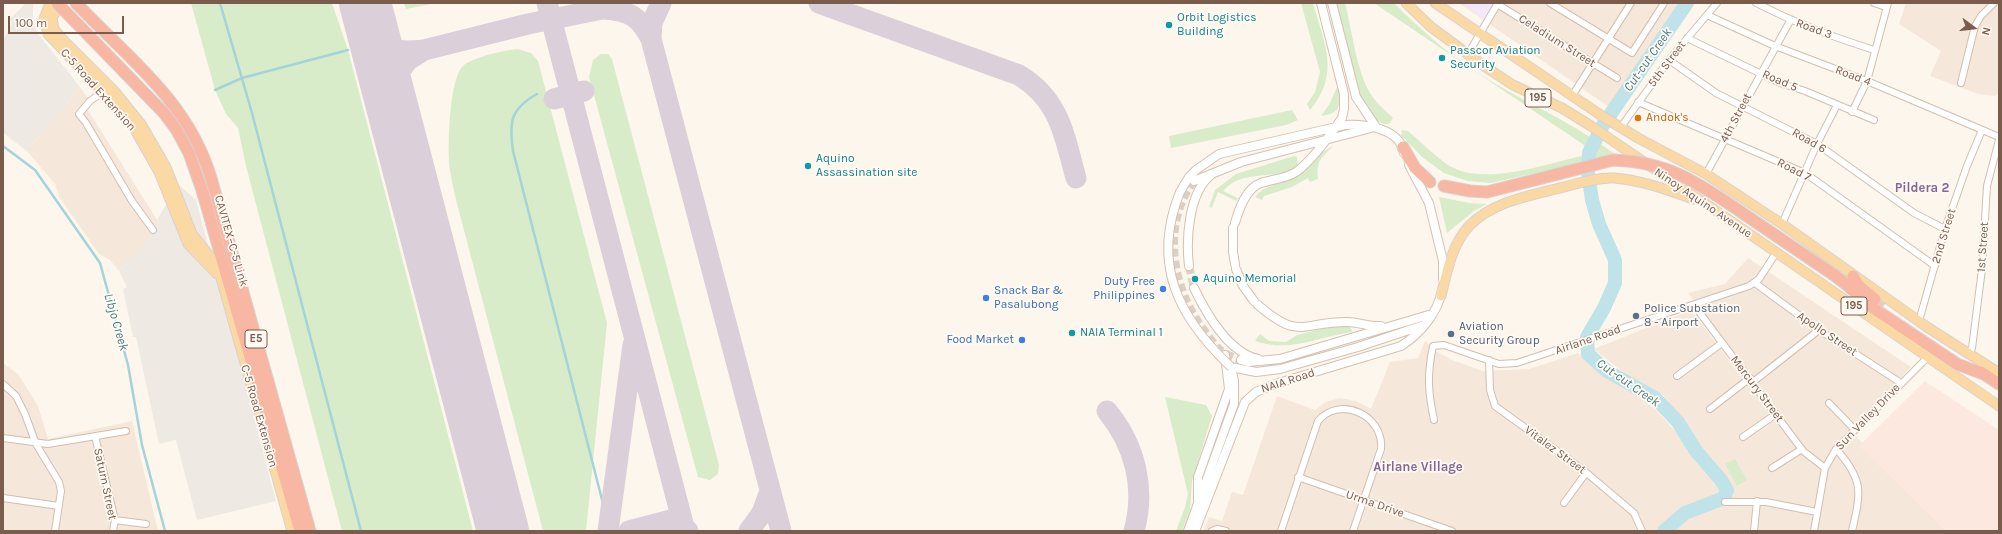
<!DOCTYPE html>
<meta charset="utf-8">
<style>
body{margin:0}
#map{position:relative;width:2002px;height:534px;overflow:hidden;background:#fdf6ec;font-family:Karla,sans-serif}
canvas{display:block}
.frame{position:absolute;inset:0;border:4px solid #7a5c4d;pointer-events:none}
.north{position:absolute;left:1954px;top:8px;width:40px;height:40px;-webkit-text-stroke:3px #fffaf3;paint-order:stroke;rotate:105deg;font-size:11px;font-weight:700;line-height:16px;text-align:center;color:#7a5c4d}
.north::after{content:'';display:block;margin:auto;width:14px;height:18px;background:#7a5c4d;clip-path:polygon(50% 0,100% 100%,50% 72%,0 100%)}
.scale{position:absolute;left:8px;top:16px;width:116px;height:18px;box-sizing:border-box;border:2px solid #7a5c4d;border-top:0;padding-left:5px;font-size:12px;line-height:14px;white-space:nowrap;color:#7a5c4d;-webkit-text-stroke:3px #fffaf3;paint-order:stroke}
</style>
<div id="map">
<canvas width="2002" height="534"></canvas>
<div class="frame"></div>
<div class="north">N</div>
<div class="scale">100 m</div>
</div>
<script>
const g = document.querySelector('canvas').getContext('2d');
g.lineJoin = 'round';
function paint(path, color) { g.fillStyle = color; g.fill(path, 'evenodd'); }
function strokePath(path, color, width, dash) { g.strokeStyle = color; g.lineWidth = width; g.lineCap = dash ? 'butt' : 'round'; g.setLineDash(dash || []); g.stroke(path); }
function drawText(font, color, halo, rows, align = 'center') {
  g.font = font + ' Karla,sans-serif'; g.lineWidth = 3.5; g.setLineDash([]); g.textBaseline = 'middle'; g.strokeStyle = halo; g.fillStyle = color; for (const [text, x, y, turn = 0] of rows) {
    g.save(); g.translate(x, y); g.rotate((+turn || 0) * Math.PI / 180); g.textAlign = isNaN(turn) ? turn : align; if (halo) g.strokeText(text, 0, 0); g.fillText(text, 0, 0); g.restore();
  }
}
paint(new Path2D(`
 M1459 3H1690L1648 57 1612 109Z
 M1906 3H1999V94L1995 96 1978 94 1930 76 1941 51 1899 24Z
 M80 87 88 98 86 107 159 223 147 242 119 271 110 260 99 254 60 198 55 184 27 151Z
 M1748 258 1911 367 1850 430 1946 531H1675L1684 521 1728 499 1731 493 1663 395 1632 379 1594 349 1691 310 1770 414 1777 409 1688 293 1725 284Z
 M1425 341 1436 351 1452 360 1483 371 1529 369 1578 353 1654 408 1710 469 1722 489 1718 498 1672 516 1658 531H1204L1209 517 1222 521 1232 492 1243 495 1277 396 1315 410 1326 402 1340 398 1356 401 1371 409 1390 362 1418 358Z
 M3 363 18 374 38 406 48 439 132 421 158 531H3Z`), '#f5e8da');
paint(new Path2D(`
 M1925 381 1999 430V531H1946L1859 446Z`), '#fde8e0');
paint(new Path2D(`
 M26 3H33V23L39 35 80 87 27 151 3 133V41L12 23 10 19Z
 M178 184 196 200 276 501 197 520 176 440 159 444 136 337H133L123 289 127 287 119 271 147 242 159 223 157 220Z`), '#efe9e4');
paint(new Path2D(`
 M1461 3H1496L1485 20Z`), '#f3e8fa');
paint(new Path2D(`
 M191 3H332L348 50 473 531H342L246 166 238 128 226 114 215 90Z
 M404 3H437L406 9Z
 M1301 3H1313C1324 44 1341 73 1310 110L1307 104 1315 92 1320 72Z
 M1335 3H1345C1352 30 1356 69 1370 93 1376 103 1385 110 1393 118L1389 124H1384L1376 120 1361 103Z
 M1374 3H1394C1420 29 1447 53 1478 73 1523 102 1573 122 1616 155L1491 183 1468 181 1444 173 1422 157 1401 135 1402 130 1408 131C1421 142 1434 155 1448 165 1483 187 1544 164 1582 156L1584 145Z
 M518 49 531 53 538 61 607 323 586 531H543L460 215C456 200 452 185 450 170 447 150 449 79 463 66 472 57 506 50 518 49Z
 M601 54H608L612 59 719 465 718 474 710 480 698 477 589 77 593 60Z
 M1338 85C1340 104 1343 113 1321 116L1329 105Z
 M1292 110 1298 120 1286 125 1171 148 1169 136Z
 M1333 146C1322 158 1316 160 1318 179L1310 182 1308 178 1292 187 1264 196 1262 200 1255 197C1264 185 1275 186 1287 180 1304 172 1315 154 1333 146Z
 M1294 156 1297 157 1298 166C1279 179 1256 172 1236 181 1231 183 1227 187 1223 191L1238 198 1236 201 1218 192 1212 208 1209 207 1215 190 1236 174Z
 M1439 197 1469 203 1487 204 1474 211 1447 233Z
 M1340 324H1350L1352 332C1317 337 1291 353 1255 341L1260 334 1269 341 1286 342 1297 335Z
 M1165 397 1206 405 1212 416 1192 481 1190 510 1182 531H1176L1185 507 1188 494Z
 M1735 459 1747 480 1737 486 1725 464Z`), '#d8ecc9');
strokePath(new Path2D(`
 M220 3 252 113 361 531
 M215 90 242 78 348 50
 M537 94C510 109 509 122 513 151L610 531
 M3 146 35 170 100 263 128 365 142 445 165 531`), '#a5d3da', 2.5);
strokePath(new Path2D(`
 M1664 531 1685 513 1724 498 1727 490 1721 480 1696 451 1678 422 1655 398 1607 371 1588 354 1587 337 1604 308 1615 283V260L1599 224 1592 200 1588 173 1589 153 1603 125 1687 3`), '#bfe3e8', 14);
strokePath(new Path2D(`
 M547 3 685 531
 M819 3 1019 75C1060 100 1064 135 1076 178
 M604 9C630 11 639 16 651 39L781 531
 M370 24C384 51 395 53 424 50
 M651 39 652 23 661 3
 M554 99 584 91
 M395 118 393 91 398 73 408 60 424 50 528 24 617 6
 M1107 411C1135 445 1146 488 1134 531
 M608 531 633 345
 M629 531 671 520 680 524 688 531
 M749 531 762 513 770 491`), '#dbcfda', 21);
strokePath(new Path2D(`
 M365 3 503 531`), '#dbcfda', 52);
strokePath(new Path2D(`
 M1194 181C1161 225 1172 288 1204 330 1217 347 1219 353 1241 360
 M1189 266 1194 288`), '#dcd0c4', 8, [8, 4]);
strokePath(new Path2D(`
 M1875 299 1886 308`), '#dcd0c4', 11, [11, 5.5]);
const street = new Path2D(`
 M1550 3 1632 53 1664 3
 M1756 3C1797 24 1831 36 1874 50
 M1874 3 1886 7
 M1497 4 1617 78
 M1707 15 1775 46 1867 81 1999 137
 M1687 38 1780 83 1805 91 1874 120
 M1468 54 1498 3
 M1669 60 1716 93 1817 144 1914 213 1945 229
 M1961 83 1975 26 1981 16 1994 3
 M103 92 90 101 79 114 86 123 132 201 153 230
 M1572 96 1631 3
 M1638 102 1805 173 1935 266
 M1852 112 1867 81 1888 3
 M1621 127 1669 60 1717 3
 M1706 174 1790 21
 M1782 224 1817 144 1837 105
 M1755 283 1819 330 1901 383
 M1694 305 1803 451 1825 468
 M1919 321 1945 229 1967 166 1982 130
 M1969 354 1972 348 1982 269 1987 186 1999 140
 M1489 360 1490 390 1495 406 1582 469 1634 513 1642 531
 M1677 376 1722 343
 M1753 382 1819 330
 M3 384 16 396 25 414 36 444 59 482 61 491 55 531
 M1829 403 1854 429
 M1710 409 1750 378
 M1434 420C1428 392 1427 375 1433 346L1444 345 1499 364 1517 363 1749 286 1759 279 1776 253
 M95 436 115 520 113 531
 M1743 437 1776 414
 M3 438 48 444 126 431
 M1836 449C1864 480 1861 492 1852 531
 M1772 468 1802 449
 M1298 477 1452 531
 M3 498 59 506
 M1725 502H1766L1817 512
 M1564 503 1586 473
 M115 520 146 524
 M1212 531 1217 529 1226 531
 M1281 531 1318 421C1340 395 1384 415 1381 449L1353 531
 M1754 531 1757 501
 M1814 531 1825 468 1836 449 1927 358`);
const secondary = new Path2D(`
 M1332 3 1356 97 1376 127
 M1409 165 1429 203 1443 261V279
 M1194 181 1241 162 1371 128
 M1180 192 1189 177 1196 170 1219 154 1345 125C1365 124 1400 128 1404 153
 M1235 223C1239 209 1246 188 1261 183 1273 179 1285 179 1296 172 1312 161 1331 134 1342 118L1344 109V94L1321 3
 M1233 228V252L1235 264
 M1189 266C1186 240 1188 192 1212 174
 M1236 269 1243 286 1254 301
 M1194 288C1206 313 1229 353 1258 359
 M1258 305C1300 341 1301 322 1347 322 1359 322 1369 327 1381 326
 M1241 360 1248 362 1280 359 1432 314
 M1198 500V477L1229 389 1225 355
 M1188 531 1234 404V381L1231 367 1256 372 1280 369 1358 347 1424 325
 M1195 531 1245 402 1256 392 1275 384 1401 346C1420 334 1438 313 1442 290`);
const primary = new Path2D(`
 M50 3 44 19 48 34 116 106 134 128 159 172 188 244 217 274
 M61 3 52 18 54 29 62 39 115 92 141 124 166 167 192 234 212 259 221 278 292 531
 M1406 3 1431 27 1484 66 1513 85 1562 108 1591 126 1709 206 1999 406
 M1435 3 1602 116 1638 138 1706 174 1782 224 1927 327 1999 373
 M1441 296C1447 272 1452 244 1469 226 1493 201 1532 195 1564 187 1580 183 1597 177 1614 178 1641 180 1668 190 1693 199`);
const highway = new Path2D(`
 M76 3C129 59 188 101 211 178L310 531
 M1403 147 1415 168 1430 182
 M189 153 202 190 300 531
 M1444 186 1470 191 1487 192 1613 160
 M1834 275 1847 285 1870 306 1957 364 1986 375
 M1853 276 1859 286 1875 299
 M1981 372 1999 384`);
strokePath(street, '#d1beb0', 8);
strokePath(secondary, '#d6c0b0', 10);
strokePath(primary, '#dad1cd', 11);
strokePath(highway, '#dad1cd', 13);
strokePath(street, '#fff', 6);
strokePath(secondary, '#fff', 8);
strokePath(primary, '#fbd9a5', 9);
strokePath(highway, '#f7b7a3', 11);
const secondaryBridge = new Path2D(`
 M1180 192C1151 264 1178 317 1231 367`);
const highwayBridge = new Path2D(`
 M57 3 164 113 176 129 189 153
 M1613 160C1671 161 1704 187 1750 218 1778 237 1806 256 1834 275`);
strokePath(secondaryBridge, '#d6c0b0', 10, []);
strokePath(highwayBridge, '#dad1cd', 13, []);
strokePath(secondaryBridge, '#fff', 8);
strokePath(highwayBridge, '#f7b7a3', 11);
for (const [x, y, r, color] of [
 [1169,25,4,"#0f9aa8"],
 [1442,58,4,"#0f9aa8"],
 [1638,118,4,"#e8710a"],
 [808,166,4,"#0f9aa8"],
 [1195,279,4,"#0f9aa8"],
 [1163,289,4,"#3f7fe0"],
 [986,298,4,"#3f7fe0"],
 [1636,316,4,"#5c6f8a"],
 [1072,333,4,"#0f9aa8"],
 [1451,334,4,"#5c6f8a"],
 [1022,340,4,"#3f7fe0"]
]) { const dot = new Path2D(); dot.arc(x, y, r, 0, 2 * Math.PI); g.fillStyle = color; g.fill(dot); strokePath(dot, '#fffaf3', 1.5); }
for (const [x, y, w] of [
 [1538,98,26],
 [1854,306,26],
 [256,339,22]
]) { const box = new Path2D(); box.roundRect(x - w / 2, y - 9, w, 18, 3); g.fillStyle = '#fffaf3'; g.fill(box); strokePath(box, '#7a5c4d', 1); }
drawText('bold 11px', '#7a5c4d', null, [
 ["195",1538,98],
 ["195",1854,306],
 ["E5",256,339]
]);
drawText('12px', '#0d838f', '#fffaf3', [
 ["Orbit Logistics",1177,18],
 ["Building",1177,32],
 ["Passcor Aviation",1450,51],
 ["Security",1450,65],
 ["Aquino",816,159],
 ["Assassination site",816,173],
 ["Aquino Memorial",1203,279],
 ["NAIA Terminal 1",1080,333]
], 'left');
drawText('12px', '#7a5c4d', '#fffaf3', [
 ["Road 3",1814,29,20],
 ["Celadium Street",1557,41,32],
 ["5th Street",1667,64,-53],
 ["Road 4",1853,76,21],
 ["Road 5",1780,81,23],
 ["C-5 Road Extension",98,90,48],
 ["4th Street",1736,118,-62],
 ["Road 6",1809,141,30],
 ["Road 7",1794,170,27],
 ["Ninoy Aquino Avenue",1703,203,34],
 ["2nd Street",1944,236,-73],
 ["CAVITEX–C-5 Link",231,241,74],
 ["1st Street",1983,247,-86],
 ["Apollo Street",1827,334,34],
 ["Airlane Road",1588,340,-19],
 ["NAIA Road",1288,381,-18],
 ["Mercury Street",1757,389,53],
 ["C-5 Road Extension",259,416,74],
 ["Sun Valley Drive",1868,417,-46],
 ["Vitalez Street",1555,450,36],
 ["Saturn Street",105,484,78],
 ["Urma Drive",1375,504,19]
]);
drawText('12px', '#c56008', '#fffaf3', [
 ["Andok's",1646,118]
], 'left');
drawText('12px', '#366cbe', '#fffaf3', [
 ["Duty Free",1155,282],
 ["Philippines",1155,296],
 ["Snack Bar &",994,291,"left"],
 ["Pasalubong",994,305,"left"],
 ["Food Market",1014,340]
], 'right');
drawText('12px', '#4e5e75', '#fffaf3', [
 ["Police Substation",1644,309],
 ["8 - Airport",1644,323],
 ["Aviation",1459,327],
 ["Security Group",1459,341]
], 'left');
drawText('italic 13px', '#437c86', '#fffaf3', [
 ["Cut-cut Creek",1648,60,-55],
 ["Libjo Creek",116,322,74],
 ["Cut-cut Creek",1628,383,35]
]);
drawText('bold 13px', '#846695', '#fffaf3', [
 ["Pildera 2",1922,188],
 ["Airlane Village",1418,467]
]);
</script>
